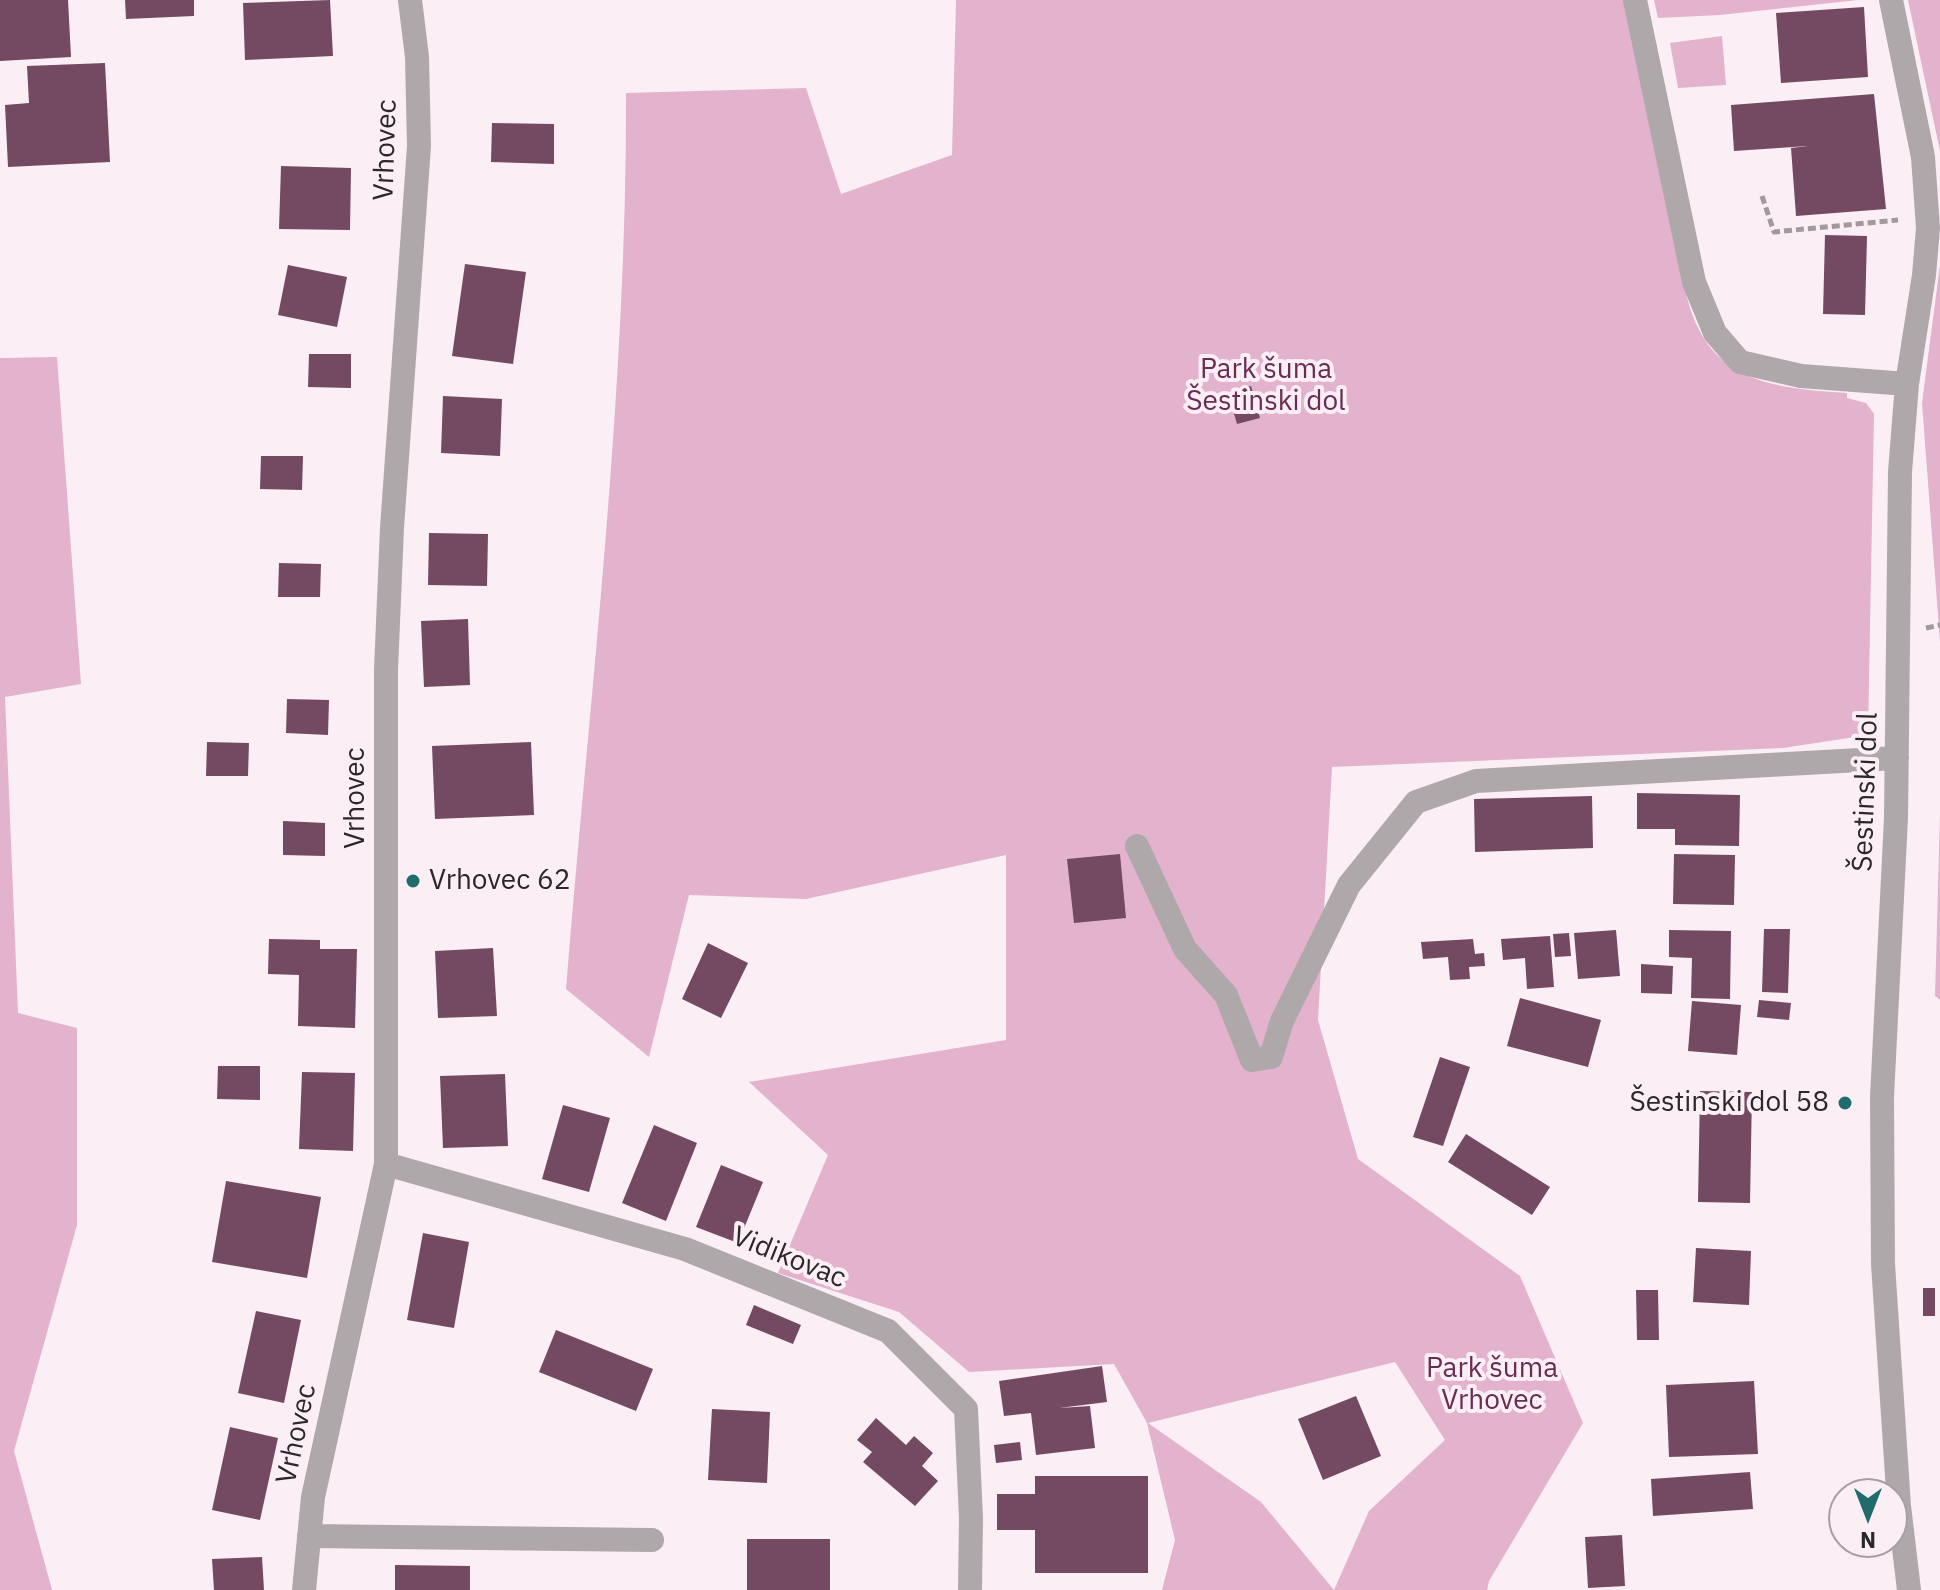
<!DOCTYPE html>
<meta charset="utf-8">
<style>
body{margin:0}
#map{position:relative;width:1940px;height:1590px;overflow:hidden;background:#fbeef5;font-family:"IBM Plex Sans",sans-serif}
canvas{display:block}
.north{position:absolute;left:1828px;top:1478px;width:80px;height:80px;box-sizing:border-box;background:#fbeef5;border:2px solid #a89ea4;border-radius:50%;rotate:180deg;font-size:22px;font-weight:700;line-height:32px;text-align:center;color:#2c272a}
.north::after{content:'';display:block;margin:auto;width:28px;height:36px;background:#206c6c;clip-path:polygon(50% 0,100% 100%,50% 72%,0 100%)}
</style>
<div id="map">
<canvas width="1940" height="1590"></canvas>
<div class="north">N</div>
</div>
<script>
const g = document.querySelector('canvas').getContext('2d');
g.lineJoin = 'round';
function paint(path, color) { g.fillStyle = color; g.fill(path, 'evenodd'); }
function strokePath(path, color, width, dash) { g.strokeStyle = color; g.lineWidth = width; g.lineCap = dash ? 'butt' : 'round'; g.setLineDash(dash || []); g.stroke(path); }
function drawText(font, color, halo, rows, align = 'center') {
  g.font = font + ' "IBM Plex Sans",sans-serif'; g.lineWidth = 8; g.setLineDash([]); g.textBaseline = 'middle'; g.strokeStyle = halo; g.fillStyle = color; for (const [text, x, y, turn = 0] of rows) {
    g.save(); g.translate(x, y); g.rotate((+turn || 0) * Math.PI / 180); g.textAlign = isNaN(turn) ? turn : align; if (halo) g.strokeText(text, 0, 0); g.fillText(text, 0, 0); g.restore();
  }
}
paint(new Path2D(`
 M956 0H1625L1687 297C1708 382 1771 388 1847 393V398L1866 403 1874 414 1868 735 1783 748 1332 767 1318 1020 1358 1159 1520 1276 1583 1423 1489 1581 1487 1590H1162L1175 1540 1147 1423 1114 1364 969 1372 899 1312 778 1273 828 1155 749 1082 1006 1040V855L806 899 689 895 649 1057 566 989C590 691 627 392 626 93L806 88 841 194 952 155ZM1395 1362 1445 1440 1369 1511 1334 1590 1261 1502 1148 1423Z
 M1654 0H1858L1720 15 1658 18Z
 M1908 0H1940V151Z
 M1722 36 1726 85 1678 88 1670 43Z
 M1940 265V642L1922 403Z
 M57 357 81 684 5 697 18 1013 77 1028V1225L14 1451 52 1590H0V358Z
 M1940 814V1000L1935 996Z`), '#e3b3cd');
paint(new Path2D(`
 M0 0H68L71 57 0 61Z
 M125 0H194V16L126 19Z
 M330 0 333 56 245 60 243 3Z
 M1864 7 1868 77 1781 83 1776 13Z
 M105 63 110 162 8 167 5 105 29 103 27 66Z
 M1874 94 1886 209 1796 216 1791 148 1808 146 1734 151 1731 105Z
 M492 123 554 124V164L491 162Z
 M281 166 351 168 350 230 279 229Z
 M1825 235 1867 236 1865 315 1823 314Z
 M465 264 526 272 513 364 452 356Z
 M288 265 347 277 337 327 278 315Z
 M309 354H351V388L308 387Z
 M1251 386 1260 418 1237 424 1228 393Z
 M443 396 502 399 500 456 441 453Z
 M261 456H303L302 490 260 489Z
 M429 533 488 534 487 586 428 585Z
 M279 563 321 564 320 597H278Z
 M468 619 470 685 424 687 421 621Z
 M287 699 329 700 328 735 286 733Z
 M207 742 249 743 248 776H206Z
 M531 742 534 815 435 819 432 746Z
 M1637 793 1740 795 1739 846 1675 845V829H1637Z
 M1592 796 1593 848 1475 852 1474 799Z
 M283 821 325 823V856L283 855Z
 M1120 854 1126 918 1074 923 1067 859Z
 M1674 854 1735 855 1734 905 1673 904Z
 M1764 929H1790L1788 993 1762 992Z
 M1616 930 1620 976 1578 979 1574 933Z
 M1669 930 1731 931 1730 999 1691 998 1692 958 1669 957Z
 M1569 933 1571 956 1555 957 1553 934Z
 M1550 936 1554 987 1527 989 1525 958 1503 960 1501 939Z
 M269 939 320 940V949H357L355 1028 298 1026 299 975 268 974Z
 M1473 939 1475 954 1484 953 1485 966 1469 967 1470 979 1450 980 1448 957 1423 959 1421 942Z
 M708 943 748 963 721 1018 682 999Z
 M493 948 497 1016 438 1018 435 951Z
 M1641 964 1673 966 1672 994 1641 993Z
 M1520 998 1601 1020 1588 1067 1507 1046Z
 M1759 1000 1791 1003 1789 1020 1757 1017Z
 M1692 1001 1741 1005 1737 1055 1688 1051Z
 M1440 1057 1470 1067 1443 1146 1413 1137Z
 M218 1066H260V1100L217 1099Z
 M302 1072 355 1073 353 1151 299 1149Z
 M505 1074 508 1146 443 1148 440 1076Z
 M1700 1091 1752 1092 1750 1203 1698 1202Z
 M563 1105 610 1118 589 1192 542 1179Z
 M654 1125 697 1143 666 1221 622 1203Z
 M1466 1134 1550 1187 1532 1215 1448 1162Z
 M721 1165 763 1182 738 1243 696 1227Z
 M226 1181 321 1197 307 1278 212 1262Z
 M423 1233 469 1242 454 1328 407 1320Z
 M1696 1248 1751 1251 1749 1305 1693 1302Z
 M1923 1288H1935V1316H1923Z
 M1636 1290H1658L1659 1340H1637Z
 M754 1305 801 1325 793 1344 746 1325Z
 M256 1311 301 1320 284 1403 238 1393Z
 M556 1330 653 1369 636 1411 539 1372Z
 M1102 1366 1107 1402 1059 1408 1090 1406 1095 1448 1036 1455 1031 1413 1004 1416 999 1381Z
 M1754 1381 1758 1454 1669 1457 1666 1385Z
 M1356 1396 1381 1456 1323 1480 1298 1419Z
 M712 1409 770 1412 767 1483 708 1480Z
 M876 1418 906 1445 914 1436 933 1453 922 1466 938 1481 915 1506 863 1462 872 1452 857 1440Z
 M230 1427 278 1438 260 1520 212 1510Z
 M1020 1442 1022 1460 996 1463 994 1445Z
 M1750 1472 1753 1509 1653 1516 1651 1479Z
 M1035 1476H1148V1573H1035V1530H997V1494H1035Z
 M1622 1535 1625 1586 1588 1588 1585 1537Z
 M747 1539H830V1590H747Z
 M262 1557 264 1590H214L212 1559Z
 M395 1565 470 1566V1590H395Z`), '#744962');
strokePath(new Path2D(`
 M1762 196 1774 232 1898 220
 M1926 628 1940 625`), '#a2999e', 5, [8, 4]);
strokePath(new Path2D(`
 M1635 0 1694 282 1715 333 1740 362 1801 376 1907 384
 M1891 0 1923 157 1928 228 1924 275 1907 384 1900 472 1896 818 1882 1097 1883 1264 1899 1506 1909 1590
 M1137 846 1185 949 1226 995 1252 1060 1271 1057 1282 1021 1349 885 1416 802 1476 781 1897 758
 M386 1164 685 1249 888 1331 966 1409 971 1518 970 1590
 M309 1536 652 1540
 M304 1590 313 1497 386 1164V670L392 528 419 146 417 57 410 0`), '#aea8ab', 24);
for (const [x, y, r, color] of [
 [413,881,8,"#206c6c"],
 [1845,1103,8,"#206c6c"]
]) { const dot = new Path2D(); dot.arc(x, y, r, 0, 2 * Math.PI); g.fillStyle = color; g.fill(dot); strokePath(dot, '#fbeef5', 3); }
drawText('28px', '#2c272a', '#fbeef5', [
 ["Vrhovec",386,150,-88],
 ["Šestinski dol",1866,792,-88],
 ["Vrhovec",356,798,-90],
 ["Vidikovac",789,1258,22],
 ["Vrhovec",297,1434,-78]
]);
drawText('28px', '#692d52', '#fbeef5', [
 ["Park šuma",1266,370],
 ["Šestinski dol",1266,402],
 ["Park šuma",1492,1369],
 ["Vrhovec",1492,1401]
]);
drawText('28px', '#2c272a', '#fbeef5', [
 ["Vrhovec 62",429,881],
 ["Šestinski dol 58",1829,1103,"right"]
], 'left');
</script>
